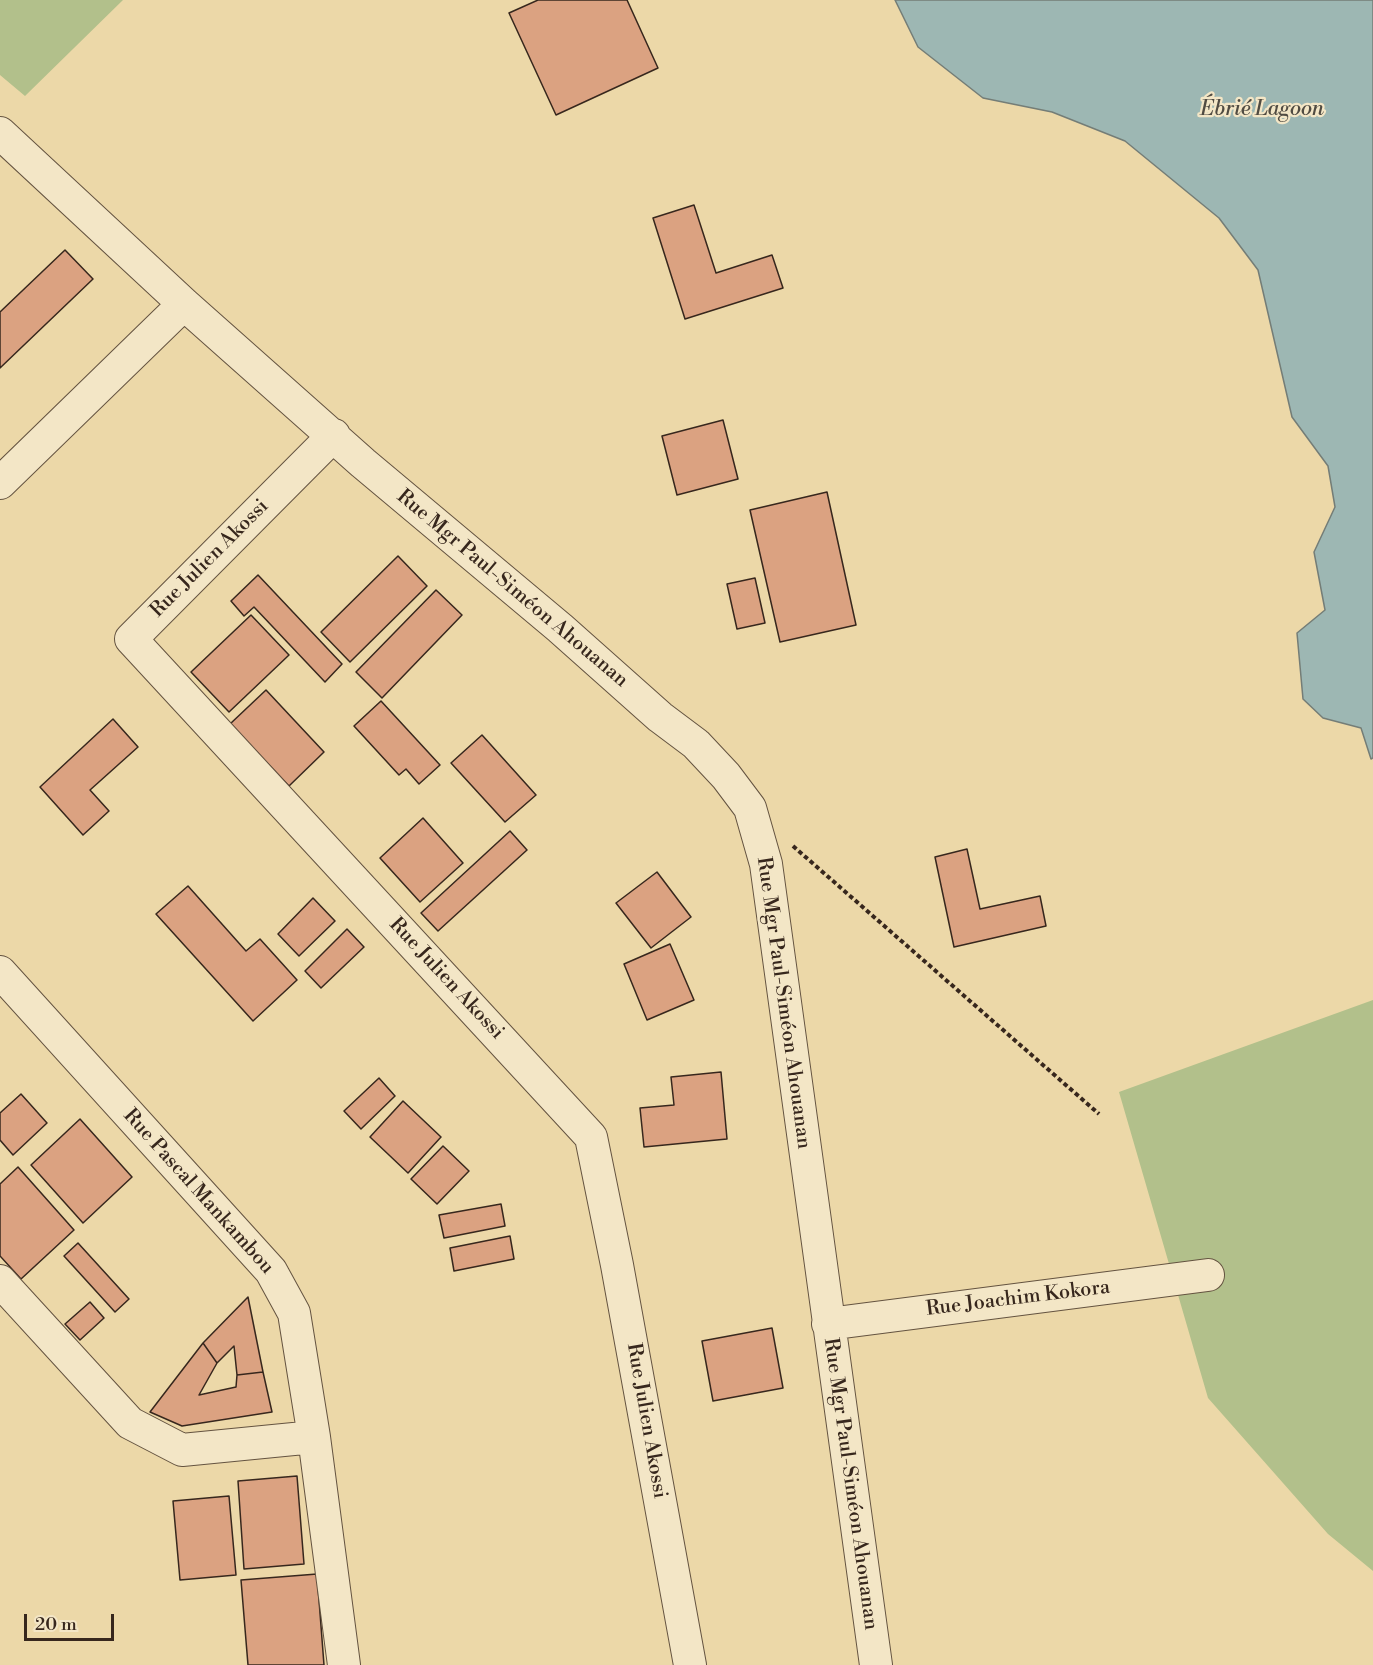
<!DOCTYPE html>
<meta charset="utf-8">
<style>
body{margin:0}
#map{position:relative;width:1373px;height:1665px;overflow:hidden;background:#ecd8a8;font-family:"Libre Bodoni",serif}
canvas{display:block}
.scale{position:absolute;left:24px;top:1614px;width:90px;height:27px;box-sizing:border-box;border:3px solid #37271d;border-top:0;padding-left:8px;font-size:18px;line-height:21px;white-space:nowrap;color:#37271d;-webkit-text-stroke:4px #f3e6c6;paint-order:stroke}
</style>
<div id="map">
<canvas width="1373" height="1665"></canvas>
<div class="scale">20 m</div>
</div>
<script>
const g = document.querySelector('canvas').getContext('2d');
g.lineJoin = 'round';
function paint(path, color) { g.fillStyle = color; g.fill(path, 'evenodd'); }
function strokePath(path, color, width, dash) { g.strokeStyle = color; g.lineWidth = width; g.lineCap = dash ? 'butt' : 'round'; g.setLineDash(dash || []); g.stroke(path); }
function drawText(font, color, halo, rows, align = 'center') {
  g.font = font + ' "Libre Bodoni",serif'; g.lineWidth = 4.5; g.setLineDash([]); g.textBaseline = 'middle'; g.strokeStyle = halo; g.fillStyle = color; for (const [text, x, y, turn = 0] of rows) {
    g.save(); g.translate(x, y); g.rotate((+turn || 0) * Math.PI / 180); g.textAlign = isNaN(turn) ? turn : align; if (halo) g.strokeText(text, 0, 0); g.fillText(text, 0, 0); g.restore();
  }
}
paint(new Path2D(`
 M0 0H123L25 96 0 75Z
 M1373 1000V1571L1328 1534 1208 1398 1119 1092Z`), '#b2c08b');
const water = new Path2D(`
 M895 0H1373V758L1371 759 1361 728 1323 718 1303 699 1297 633 1325 610 1314 552 1335 507 1328 466 1292 417 1258 270 1219 218 1125 141 1052 112 983 98 918 47Z`);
paint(water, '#9db7b3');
strokePath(water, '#747d77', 1.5);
const building = new Path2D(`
 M538 0H627L658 68 556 115 509 13Z
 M694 205 716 273 772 255 783 288 685 319 653 218Z
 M65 250 93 279 0 368V312Z
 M723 420 738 479 677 495 662 436Z
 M827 492 856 625 780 642 750 510Z
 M398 556 427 586 350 662 321 632Z
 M258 575 342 664 325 682 254 607 244 616 231 601Z
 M755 578 765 623 737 629 727 584Z
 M436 590 462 615 382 698 356 672Z
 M251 615 289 655 229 712 191 672Z
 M266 690 324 752 289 786 230 724Z
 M381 701 440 765 419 784 406 769 399 775 354 726Z
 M113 719 138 747 90 790 109 811 83 835 40 787Z
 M482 735 536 795 505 822 451 763Z
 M423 818 463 863 420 902 380 858Z
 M510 831 527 850 438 931 421 913Z
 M967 849 980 909 1040 896 1046 926 954 947 935 857Z
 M657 872 691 917 651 948 616 903Z
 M188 886 246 951 260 939 297 980 253 1021 156 914Z
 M313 898 335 921 299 956 278 934Z
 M347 929 364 947 321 988 305 971Z
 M670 944 694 1000 647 1020 624 964Z
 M721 1072 727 1139 644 1147 640 1108 674 1105 671 1077Z
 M379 1078 395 1096 361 1129 344 1111Z
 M21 1094 47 1123 13 1155 0 1140V1113Z
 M403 1101 441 1137 408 1173 370 1137Z
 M80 1119 132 1177 83 1223 31 1165Z
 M443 1146 469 1171 437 1204 411 1179Z
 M18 1167 74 1230 21 1279 0 1256V1184Z
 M501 1204 505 1226 444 1238 439 1215Z
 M510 1236 514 1259 454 1271 450 1248Z
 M78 1243 129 1299 115 1312 64 1256Z
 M248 1297 263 1372 237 1375 234 1346 217 1363 203 1343Z
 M90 1302 104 1318 80 1340 65 1324Z
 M772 1328 783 1388 713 1401 702 1341Z
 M203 1343 217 1363 199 1395 236 1387 237 1375 263 1372 272 1412 182 1426 150 1412Z
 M297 1476 304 1564 244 1569 238 1481Z
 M229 1496 236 1575 180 1580 173 1501Z
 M317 1574 324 1665H248L241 1580Z`);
paint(building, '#dba281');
strokePath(building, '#37271d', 1.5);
const minor = new Path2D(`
 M0 133 184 304 363 463 560 628 660 717 696 744 726 776 750 808 766 864 876 1665
 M334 435 131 639 591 1137 617 1265 690 1665
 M0 483 184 304
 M0 972 271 1271 294 1313 314 1437 344 1665
 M0 1281 130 1423 182 1450 314 1437
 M828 1324 1208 1275`);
strokePath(minor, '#645340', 34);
strokePath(new Path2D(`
 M793 846 1099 1114`), '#37271d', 4, [4.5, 3]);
strokePath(minor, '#f3e6c6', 32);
drawText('20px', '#37271d', '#f3e6c6', [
 ["Rue Julien Akossi",210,559,-45],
 ["Rue Mgr Paul-Siméon Ahouanan",512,589,40],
 ["Rue Julien Akossi",446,979,47],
 ["Rue Mgr Paul-Siméon Ahouanan",783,1003,82],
 ["Rue Pascal Mankambou",198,1192,48],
 ["Rue Joachim Kokora",1018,1299,-7],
 ["Rue Julien Akossi",646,1421,80],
 ["Rue Mgr Paul-Siméon Ahouanan",850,1484,82]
]);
drawText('italic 21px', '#504b42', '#f3e6c6', [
 ["Ébrié Lagoon",1262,110]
]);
</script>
